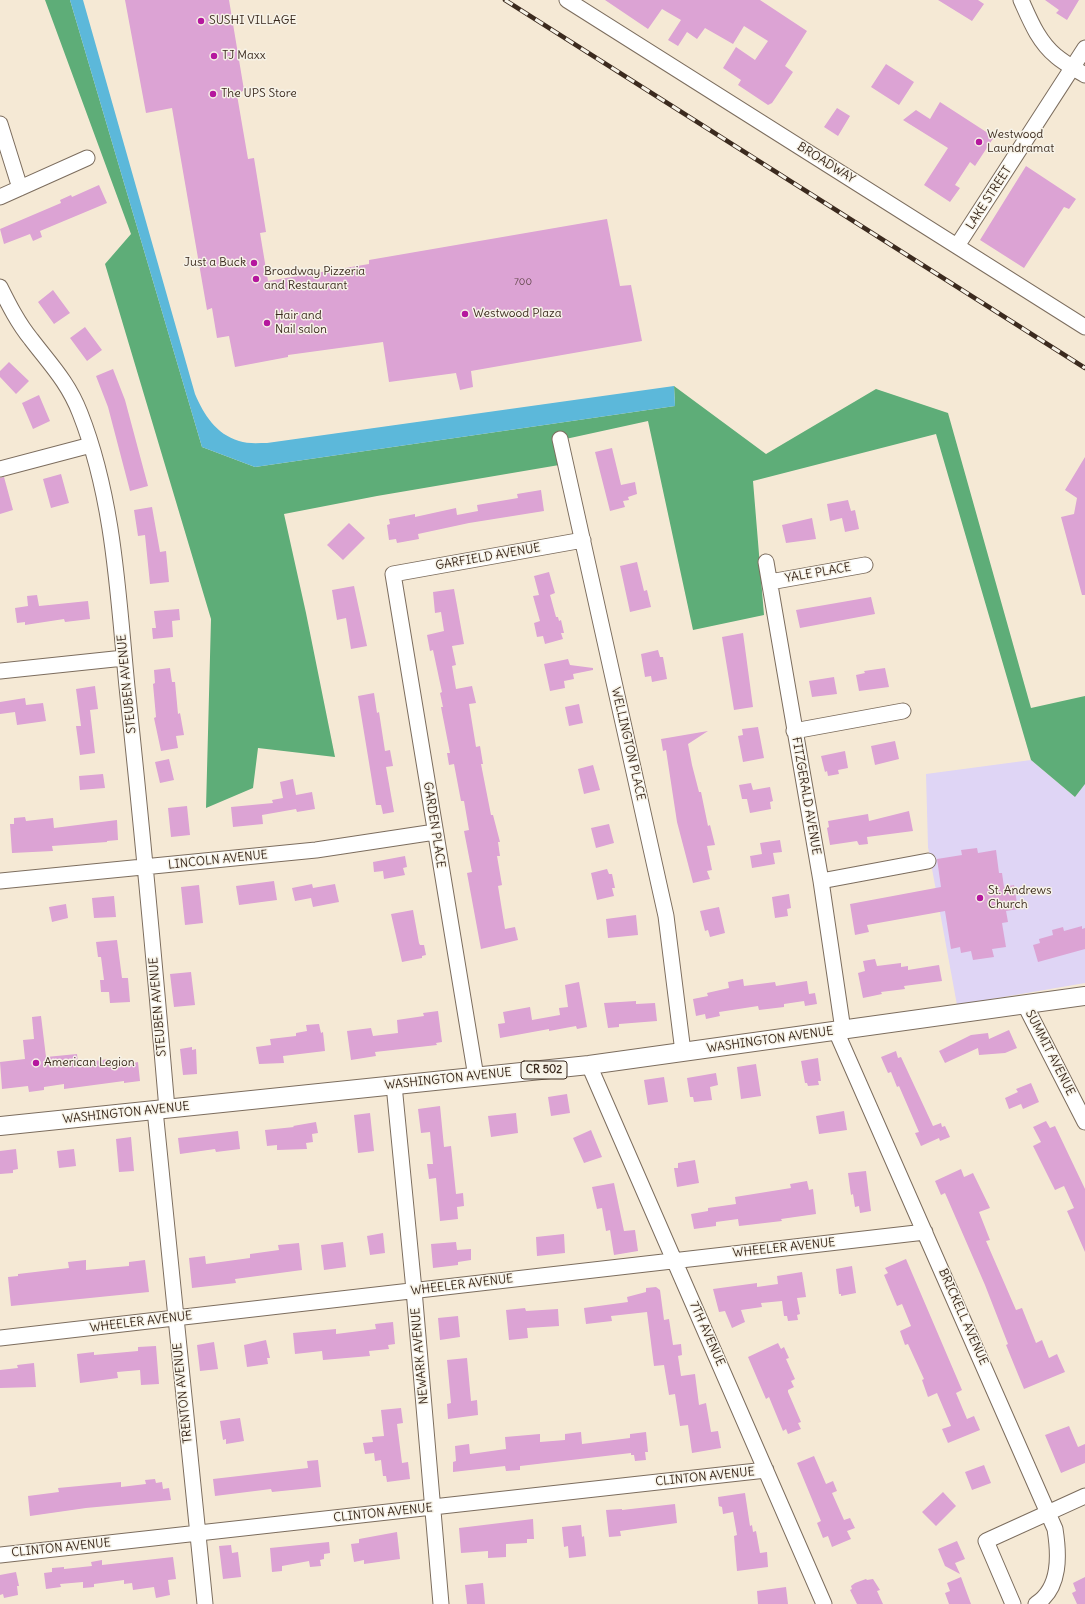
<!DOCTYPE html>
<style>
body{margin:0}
canvas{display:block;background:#f5e9d5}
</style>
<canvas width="1085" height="1604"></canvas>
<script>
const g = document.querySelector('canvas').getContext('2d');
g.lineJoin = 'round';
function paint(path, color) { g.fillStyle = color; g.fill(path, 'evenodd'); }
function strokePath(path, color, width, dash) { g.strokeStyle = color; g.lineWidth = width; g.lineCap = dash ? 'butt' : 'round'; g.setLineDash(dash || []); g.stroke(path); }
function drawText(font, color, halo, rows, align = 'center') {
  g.font = font + ' Delius,sans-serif'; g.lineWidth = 3; g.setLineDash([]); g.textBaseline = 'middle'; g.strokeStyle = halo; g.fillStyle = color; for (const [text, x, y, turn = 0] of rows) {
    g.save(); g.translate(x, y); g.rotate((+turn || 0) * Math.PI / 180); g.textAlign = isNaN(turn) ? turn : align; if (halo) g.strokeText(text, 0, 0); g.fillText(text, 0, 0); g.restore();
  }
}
paint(new Path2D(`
 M1031 760 1075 797 1085 784V983L957 1005 928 847 926 774Z`), '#dfd5f5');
paint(new Path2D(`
 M45 0H70L202 447 255 467 675 406 674 386 766 454 876 389 948 413 1031 708 1085 696V784L1075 797 1031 760 936 434 753 481 764 615 693 630 648 421 561 440 565 464 377 496 284 514 306 613 335 757 258 748 253 788 206 808 211 619 105 264 131 234Z`), '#5ead78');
paint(new Path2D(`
 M70 0H83L195 394C204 415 216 434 239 441 247 444 258 443 267 443L674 386 675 406 255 467 202 447Z`), '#5cb8da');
paint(new Path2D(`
 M125 0H229L244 90 237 95 248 159 254 158 266 232 260 233 268 281 369 264V260L607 219 620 286 631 285 642 341 471 371 473 387 460 390 456 373 389 382 383 342 288 355V357L235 367 229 336 217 338 212 308 207 310 172 108 146 113Z
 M605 0H760L807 31 785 66 793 72 772 103 768 105 738 85 741 80 723 68 736 47 755 60 768 41 744 26 733 44 705 28 697 39 687 32 678 46 668 40 681 20 662 9 648 29Z
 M938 0H978L984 4 972 21Z
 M1045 0H1079L1067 20 1056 13 1059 10Z
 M886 64 914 82 899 105 871 87Z
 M940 102 994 137 975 166 970 162 955 185 960 188 950 202 924 185 948 148 903 120 916 110 930 119Z
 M837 108 850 116 838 136 824 127Z
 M1026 166 1076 199 1069 209 1064 207 1024 268 980 240Z
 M99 185 107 203 40 231 42 237 33 241 30 234 4 244 0 229 61 203 60 200 71 195 72 197Z
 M53 290 70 313 54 324 38 302Z
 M85 327 102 350 87 361 70 338Z
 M9 362 29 381 16 394 0 377V371Z
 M113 369 125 400 148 486 130 491 108 407 96 376Z
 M39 395 50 421 33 429 22 403Z
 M612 448 621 485 635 482 637 494 628 497 629 500 623 501 625 507 610 511 595 452Z
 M1085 457V595H1082L1061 517 1074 514 1077 498 1065 490Z
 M61 474 69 503 51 508 43 479Z
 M4 477 13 510 0 514V478Z
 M541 490 544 511 469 523 418 534 419 539 397 543 396 539 389 540 387 525 390 524 389 519 415 514V517L456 508 457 515 478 511 477 505 518 498 517 494Z
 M848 500 851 511 855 510 859 529 845 532 842 518 830 521 827 504Z
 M152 507 160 552 166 551 169 582 150 584 145 535 138 536 134 510Z
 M812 518 816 539 786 543 782 525Z
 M349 523 365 538 343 560 327 545Z
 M637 562 644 591 647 590 651 607 630 612 620 566Z
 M549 572 555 593 550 595 556 617H558L559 621 561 620 564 633H561L563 639 545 644 543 636 537 637 534 623 540 621 533 596 539 595 534 576Z
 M354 586 367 646 351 649 346 618 337 620 332 590Z
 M454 589 464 644 452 646 456 665 452 666 456 689 472 686 476 703 469 704 476 747 480 746 483 764H481L491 815H493L500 842H498L500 856H497L502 885 498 886 505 929 515 927 518 940 481 949 467 873 472 872 464 831 469 830 464 801H461L454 764 449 765 447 753H450L441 707H443L440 693 442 692 433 650 430 651 427 635 444 631 441 612 435 613 433 592Z
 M37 595 39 606 88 601 90 619 65 622 64 619 25 625V622L17 623 15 608 28 606 27 596Z
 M871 597 875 614 800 628 796 610Z
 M179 609 180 620 172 621 173 637 153 639 152 628H156L154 611Z
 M743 633 753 707 734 710 722 637Z
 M658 650 660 657H663L667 679 652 682 651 676 645 677 641 654Z
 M568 659 570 665 593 668V670L573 674 574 679 564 681 565 688 550 691 544 664Z
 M170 668 172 682H175L178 714 180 713 184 735 176 736 178 748 161 751 154 718 156 717 153 684 155 683 154 670Z
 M885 668 889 687 859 691 856 675 865 673 864 671Z
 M834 677 837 694 812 697 809 681Z
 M95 686 98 709 90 710 95 753 80 755 76 726H81L76 689Z
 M374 693 377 713 379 712 385 751 390 750 393 766 386 767 394 812 383 814 381 805H376L358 696Z
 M25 698 26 705 43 703 46 721 17 725 15 712 0 714V702Z
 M579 704 583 723 569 726 565 707Z
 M758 727 764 758 743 762 738 736 743 735 742 729Z
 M708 731 688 744 692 765 699 792H701L708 826 710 825 715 845 707 846 712 870 707 871 710 879 693 883 677 822 666 750 663 751 661 739Z
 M895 741 899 759 875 765 871 746Z
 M845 751 848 768 838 770 839 774 828 776 827 771 825 772 821 756Z
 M169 759 174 780 160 783 155 762Z
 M593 765 600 790 584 794 578 769Z
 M103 774 105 788 80 790 79 776Z
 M293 779 296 795 312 792 315 809 297 812 296 809 262 815 263 824 233 827 231 807 273 803 272 800 283 798 280 782Z
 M751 783 753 790 770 787 773 801 770 802 771 809 750 813 747 799H742L739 785Z
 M187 806 190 835 171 837 168 808Z
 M909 811 913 831 867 837 868 844 859 845 857 841 830 845 827 828 829 827 828 821 868 814 869 821Z
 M25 817 26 821 53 818 54 828 117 820 118 840 107 841V842L52 846 53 851 12 853 10 824H14V818Z
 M609 824 614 843 596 848 591 828Z
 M780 840 782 852 773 853 775 864 752 868 750 856 762 854 760 843Z
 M977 848 978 853 996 850 999 873H1002L1004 887 1014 885 1018 909 1006 911 1008 922 1002 923 1006 947 992 949 994 957 973 960 971 951 961 953 960 947 951 949 945 911 867 925 869 932 855 935 850 904 941 887 937 859 962 855 961 850Z
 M405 856 407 867 403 868 405 875 384 879 383 871 374 872 373 862Z
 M607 869 609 874H612L615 888H612L614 896 597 900 591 873Z
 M274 881 277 900 239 905 236 886Z
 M312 884 313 888 335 884 339 902 313 907 311 898 295 901 292 888Z
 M199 885 203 923 185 925 181 887Z
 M789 894 791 908 787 909 788 916 775 918 772 897Z
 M114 896 116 917 94 918 92 898Z
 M66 904 68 918 52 922 49 907Z
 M719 907 725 933 710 937 708 930 705 931 700 911Z
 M413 910 419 943 420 945H424L426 955 422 956V958L402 962 391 914Z
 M636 915 638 935 608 938 606 919Z
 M1082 926V929L1085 928V949L1038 962 1033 945 1040 943 1039 939 1053 935 1052 930 1063 927 1064 931Z
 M117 940 122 978H128L130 1002 110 1003 109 992H101L100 980H104L101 957H98L96 942Z
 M875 959 877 966 901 963V967L908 966V970L939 965 942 981 904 986 905 989 881 992 882 994 863 998 858 973 865 971 863 961Z
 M191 972 195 1005 174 1007 170 974Z
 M743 979 744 986 775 982 776 986 807 981 809 994 815 993 817 1004 805 1006 804 1001 784 1004V1007L759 1010 758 1006 719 1012 720 1016 706 1019 705 1014 696 1016 693 999 708 996 707 993 729 988 728 982Z
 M579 982 587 1027 577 1029 576 1026 549 1031V1029L500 1038 498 1024 505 1023 503 1012 530 1007 532 1020 560 1015 559 1008 568 1007 565 985Z
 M636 1001V1004L655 1003 657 1021 619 1024V1027L608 1028 604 1003Z
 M438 1011 442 1042 436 1043 437 1045 375 1052 376 1056 351 1060 347 1031 371 1028 373 1036 398 1033 397 1020 424 1016 423 1013Z
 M41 1016 46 1057 77 1054 78 1063 110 1059 111 1063 132 1061 133 1063 138 1062 140 1081 124 1083V1081L64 1089V1084L44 1087V1090L29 1092 28 1086 2 1089 0 1062 25 1059 23 1040 34 1039 32 1017Z
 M319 1024 321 1033 323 1032 325 1051 283 1056 284 1063 259 1064 256 1047 271 1045 270 1039 296 1036V1033L307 1031 306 1025Z
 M1009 1030 1017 1048 1005 1053 979 1055 978 1048 945 1063 939 1051 971 1035 988 1033 989 1039Z
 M192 1047V1050L196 1049 197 1074 183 1075 180 1049Z
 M896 1051 898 1058 901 1057 933 1126 941 1123 942 1127 945 1126 950 1137 940 1141 939 1138 921 1146 915 1133 919 1132 899 1086 897 1087 891 1072 888 1073 881 1057Z
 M818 1058 821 1081H818L819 1085 808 1086 807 1083H805L801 1061Z
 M756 1064 761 1096 741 1099 737 1067Z
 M716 1073 718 1085 710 1087 712 1100 694 1102 693 1097H690L687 1078Z
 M664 1077 668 1102 648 1105 644 1080Z
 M1031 1083 1039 1102 1023 1109 1021 1104 1009 1109 1005 1098 1018 1092 1016 1089Z
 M567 1094 570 1113 551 1116 548 1097Z
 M440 1106 444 1147 451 1146 456 1194 463 1193 464 1206 457 1207 458 1219 440 1221 436 1178 429 1179 427 1164H433L430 1132 421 1133 418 1109Z
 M844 1111 847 1130 819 1134 816 1116Z
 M370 1113 374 1151 358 1153 354 1115Z
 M516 1113 518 1133 491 1137 488 1116Z
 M1046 1121 1050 1128 1055 1126 1085 1189V1252L1067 1211 1074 1208 1064 1186 1055 1190 1033 1146 1041 1142 1033 1127Z
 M316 1122 318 1133 312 1134 313 1142 306 1143 307 1149 277 1150V1145L267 1146 265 1130 294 1127 293 1126Z
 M591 1130 602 1157 584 1163 573 1138Z
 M238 1131 240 1149 216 1152 215 1149 180 1154 178 1138Z
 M131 1137 134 1171 119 1172 116 1139Z
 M16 1149 18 1169 13 1170V1173L0 1174V1151Z
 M74 1149 76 1166 59 1168 57 1151Z
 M695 1160 699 1183 677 1187 674 1168H678V1163Z
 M961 1169 964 1177 973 1173 990 1208 979 1212 990 1240 986 1241 1016 1310 1022 1308 1036 1343 1042 1340 1049 1358 1057 1354 1065 1372 1024 1389 1006 1345 1008 1344 985 1285 945 1193 941 1195 935 1181Z
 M866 1171 871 1211 860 1213 859 1206 855 1207 853 1194 851 1195 848 1173Z
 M807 1181 809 1190 813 1189 816 1214 781 1219 782 1221 739 1226 738 1219 716 1222V1226L694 1229 691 1214 708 1211V1208L736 1204 735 1197 791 1188 790 1184Z
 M614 1183 624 1231 635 1230 638 1251 614 1255 610 1230 606 1231 602 1208 597 1209 592 1187Z
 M383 1233 385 1253 370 1255 367 1236Z
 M564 1234 565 1253 537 1256 536 1237Z
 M343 1242 346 1267 324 1270 321 1245Z
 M456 1242 457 1250 471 1249V1260L458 1262V1265L433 1268 431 1244Z
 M299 1243 302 1270 235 1279 236 1283 192 1288 189 1258 205 1256 206 1264 250 1258V1254L279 1250 278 1245Z
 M906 1259 962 1390 956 1393 967 1419 974 1416 980 1430 948 1443 942 1429 951 1426 937 1393 928 1397 922 1380 924 1379 908 1344 905 1345 900 1331 911 1326 902 1304 897 1306 884 1275 888 1273 885 1268Z
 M86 1260V1270L129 1266V1262L145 1260 149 1292 11 1306 8 1277 18 1276V1274L69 1268 68 1262Z
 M852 1266 856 1293 841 1296V1294H839L836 1269Z
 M802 1272 806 1297 797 1298 800 1314 797 1315 798 1320 788 1321 787 1316H784L782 1301 761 1303 762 1307 741 1310 745 1322 732 1328 725 1311 719 1312 713 1289 757 1283V1287L778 1284 777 1276Z
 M656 1287 660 1290 664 1320 669 1319 673 1345 681 1344 682 1355 678 1356 681 1376 695 1374 699 1405 706 1403 711 1432 718 1431 721 1448 692 1453 688 1425 680 1426 675 1394 669 1395 664 1365 654 1366 647 1312 611 1316 612 1321 586 1324 584 1308 628 1302 627 1297 646 1292V1288Z
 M525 1308 526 1311 558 1309 559 1326 527 1328 528 1338 509 1340 506 1310Z
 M458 1316 460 1337 440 1340 438 1318Z
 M393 1322 395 1344 388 1345 389 1349 369 1351 370 1356 323 1360 322 1351 295 1354 293 1333 336 1329V1334L376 1329 375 1324Z
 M266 1340 270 1358H267L268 1364 247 1367 244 1345Z
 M214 1342 218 1369 200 1371 197 1345Z
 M778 1343 781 1349 784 1347 789 1358 786 1359 795 1379 791 1381 794 1387 788 1390V1392L801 1422 798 1423 801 1429 788 1434 786 1429 783 1431 769 1397 766 1399 748 1357Z
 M156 1346 159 1384 141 1385 140 1370 117 1372 118 1378 80 1383 77 1354 94 1352V1355L138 1351V1347Z
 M467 1358 471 1401 477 1400 478 1415 448 1419 447 1404 451 1403 447 1360Z
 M34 1363 36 1387 0 1388V1370L18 1368 17 1365Z
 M401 1408 403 1423 397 1424 402 1463 408 1462 410 1479 387 1482 386 1476H383L381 1460 375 1461 374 1453 365 1454 363 1443 373 1442 372 1437 384 1436 381 1410Z
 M240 1418 244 1441 226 1444V1439L223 1440 220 1421Z
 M1069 1426 1078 1447 1085 1444V1463L1061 1473 1045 1435Z
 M581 1432 582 1444 630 1438V1434L646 1432 648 1452H645L646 1460 635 1461 634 1455H631V1453L520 1466V1470L506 1471 505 1466 453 1472V1462L456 1461 455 1446 469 1444 470 1454 506 1449 505 1437 540 1434V1442L565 1440V1434Z
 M814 1456 826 1484 833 1481 837 1491 832 1493 844 1520 850 1518 855 1528 847 1531 851 1539 832 1547 828 1536 823 1538 817 1523 821 1521 797 1463Z
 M318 1460 321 1487 272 1492 271 1489 215 1496 213 1479 308 1468 307 1461Z
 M984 1465 991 1483 972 1490 965 1472Z
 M155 1479 156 1483 162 1482 163 1489 169 1488 171 1500 86 1508 30 1516 28 1496 59 1492 58 1488 121 1482V1487L146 1484 145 1480Z
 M943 1492 956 1506 936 1526 922 1512Z
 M745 1493 750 1526 752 1525 753 1532 756 1531 760 1553 767 1552 768 1567 737 1571 734 1536 737 1535 733 1512 723 1514 722 1507 719 1506 718 1497Z
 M675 1504 677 1523 620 1531 621 1536 609 1537 606 1510 622 1509V1510Z
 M533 1519 534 1539H527V1543L506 1544V1557L488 1558V1551L461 1553 459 1528Z
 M581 1525 582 1537 584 1536 586 1556 569 1558 568 1546 564 1547 562 1527Z
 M397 1532 400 1559 364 1564V1560L354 1562 351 1544 359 1543V1539Z
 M957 1541 965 1559 955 1563 960 1574 945 1566 938 1549Z
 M329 1542 330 1553 324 1554V1559L320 1560 321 1566 310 1567 309 1561 282 1566V1571L272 1572 270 1548Z
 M231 1545 232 1553 238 1552 241 1577 223 1579 219 1546Z
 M173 1557 176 1579 168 1580 170 1595 156 1598 154 1587 133 1590 132 1583 124 1584V1580L94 1584V1587L83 1588V1582L60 1584 61 1587 46 1589 44 1573 52 1572V1568L64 1567V1569L92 1566 91 1562 102 1560V1565Z
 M16 1572 19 1586H17L18 1595 4 1598 3 1594 0 1595V1575Z
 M961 1577 971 1604H949L945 1593 950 1591 947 1583Z
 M1085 1577V1604H1077L1072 1593 1076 1591 1073 1583Z
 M866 1579 867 1580 873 1579 880 1590 877 1591 883 1604H857L850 1590 852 1589 851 1586 855 1583Z
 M483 1583 485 1604H467L465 1585Z
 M786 1587 788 1604H758L757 1591Z`), '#dca3d4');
const minor = new Path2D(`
 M567 0 1085 327
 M1021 0C1030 20 1038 41 1056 56 1064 63 1075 69 1085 75
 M0 124 20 188
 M0 197 87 158
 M957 246 1085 48
 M0 287C9 305 18 323 31 339 50 364 68 382 80 413 114 499 118 595 127 687 142 827 155 968 167 1109
 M560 439 666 916 683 1052
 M0 469 91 445
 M766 562 821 881 843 1030
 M770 582 865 565
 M0 671 124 658
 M794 731 903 711
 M0 881 316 850 435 832
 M821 881 928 861
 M1025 1005 1085 1122
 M836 1031 1055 1529C1059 1554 1061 1588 1036 1604
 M589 1065 824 1604
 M476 1077 393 574 583 540
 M394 1085 414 1290 441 1604
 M155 1110 205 1604
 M0 1338 925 1232
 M0 1555 766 1470
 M1013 1604 986 1541 1085 1496`);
const major = new Path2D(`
 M0 1126 589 1065 1085 996`);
strokePath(minor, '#7c6d5e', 17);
strokePath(major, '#7c6d5e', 20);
strokePath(minor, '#fff', 15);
strokePath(major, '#fff', 18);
const rail = new Path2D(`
 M505 0 1085 368`);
strokePath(rail, '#3b2a1e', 4.5);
strokePath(rail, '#f7f3e8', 3, [9]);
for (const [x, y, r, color] of [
 [201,21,4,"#b5179e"],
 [214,56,4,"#b5179e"],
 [213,94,4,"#b5179e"],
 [979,142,4,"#b5179e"],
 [254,263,4,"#b5179e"],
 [256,279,4,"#b5179e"],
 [465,314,4,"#b5179e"],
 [267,323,4,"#b5179e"],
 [980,898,4,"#b5179e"],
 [36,1063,4,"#b5179e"]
]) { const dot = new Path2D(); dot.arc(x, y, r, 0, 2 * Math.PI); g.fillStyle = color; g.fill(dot); strokePath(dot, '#f7f3e8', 1.5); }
drawText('10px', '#63484c', null, [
 ["700",523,282]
]);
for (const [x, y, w] of [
 [544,1070,46]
]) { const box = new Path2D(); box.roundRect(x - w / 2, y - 9, w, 18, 3); g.fillStyle = '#f7f3e8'; g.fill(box); strokePath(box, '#3b2a1e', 1); }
drawText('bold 11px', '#3b2a1e', null, [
 ["CR 502",544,1070]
]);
drawText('12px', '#3b2a1e', '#f7f3e8', [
 ["SUSHI VILLAGE",209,21],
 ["TJ Maxx",222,56],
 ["The UPS Store",221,94],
 ["Westwood",987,135],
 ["Laundramat",987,149],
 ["Just a Buck",246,263,"right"],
 ["Broadway Pizzeria",264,272],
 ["and Restaurant",264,286],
 ["Westwood Plaza",473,314],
 ["Hair and",275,316],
 ["Nail salon",275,330],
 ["St. Andrews",988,891],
 ["Church",988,905],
 ["American Legion",44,1063]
], 'left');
drawText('12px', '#3b2a1e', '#f7f3e8', [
 ["BROADWAY",826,163,32],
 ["LAKE STREET",989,198,-57],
 ["GARFIELD AVENUE",488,557,-10],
 ["YALE PLACE",818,573,-10],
 ["STEUBEN AVENUE",127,684,-96],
 ["WELLINGTON PLACE",628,744,77],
 ["FITZGERALD AVENUE",806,796,80],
 ["GARDEN PLACE",434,825,81],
 ["LINCOLN AVENUE",218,860,-6],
 ["STEUBEN AVENUE",158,1007,-95],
 ["WASHINGTON AVENUE",770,1040,-8],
 ["SUMMIT AVENUE",1050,1053,63],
 ["WASHINGTON AVENUE",448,1079,-6],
 ["WASHINGTON AVENUE",126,1113,-6],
 ["WHEELER AVENUE",784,1248,-6],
 ["WHEELER AVENUE",462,1285,-7],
 ["BRICKELL AVENUE",963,1317,66],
 ["WHEELER AVENUE",141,1322,-7],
 ["7TH AVENUE",707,1334,66],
 ["NEWARK AVENUE",420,1356,-95],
 ["TRENTON AVENUE",183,1393,-96],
 ["CLINTON AVENUE",705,1477,-6],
 ["CLINTON AVENUE",383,1513,-6],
 ["CLINTON AVENUE",61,1548,-6]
]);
</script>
